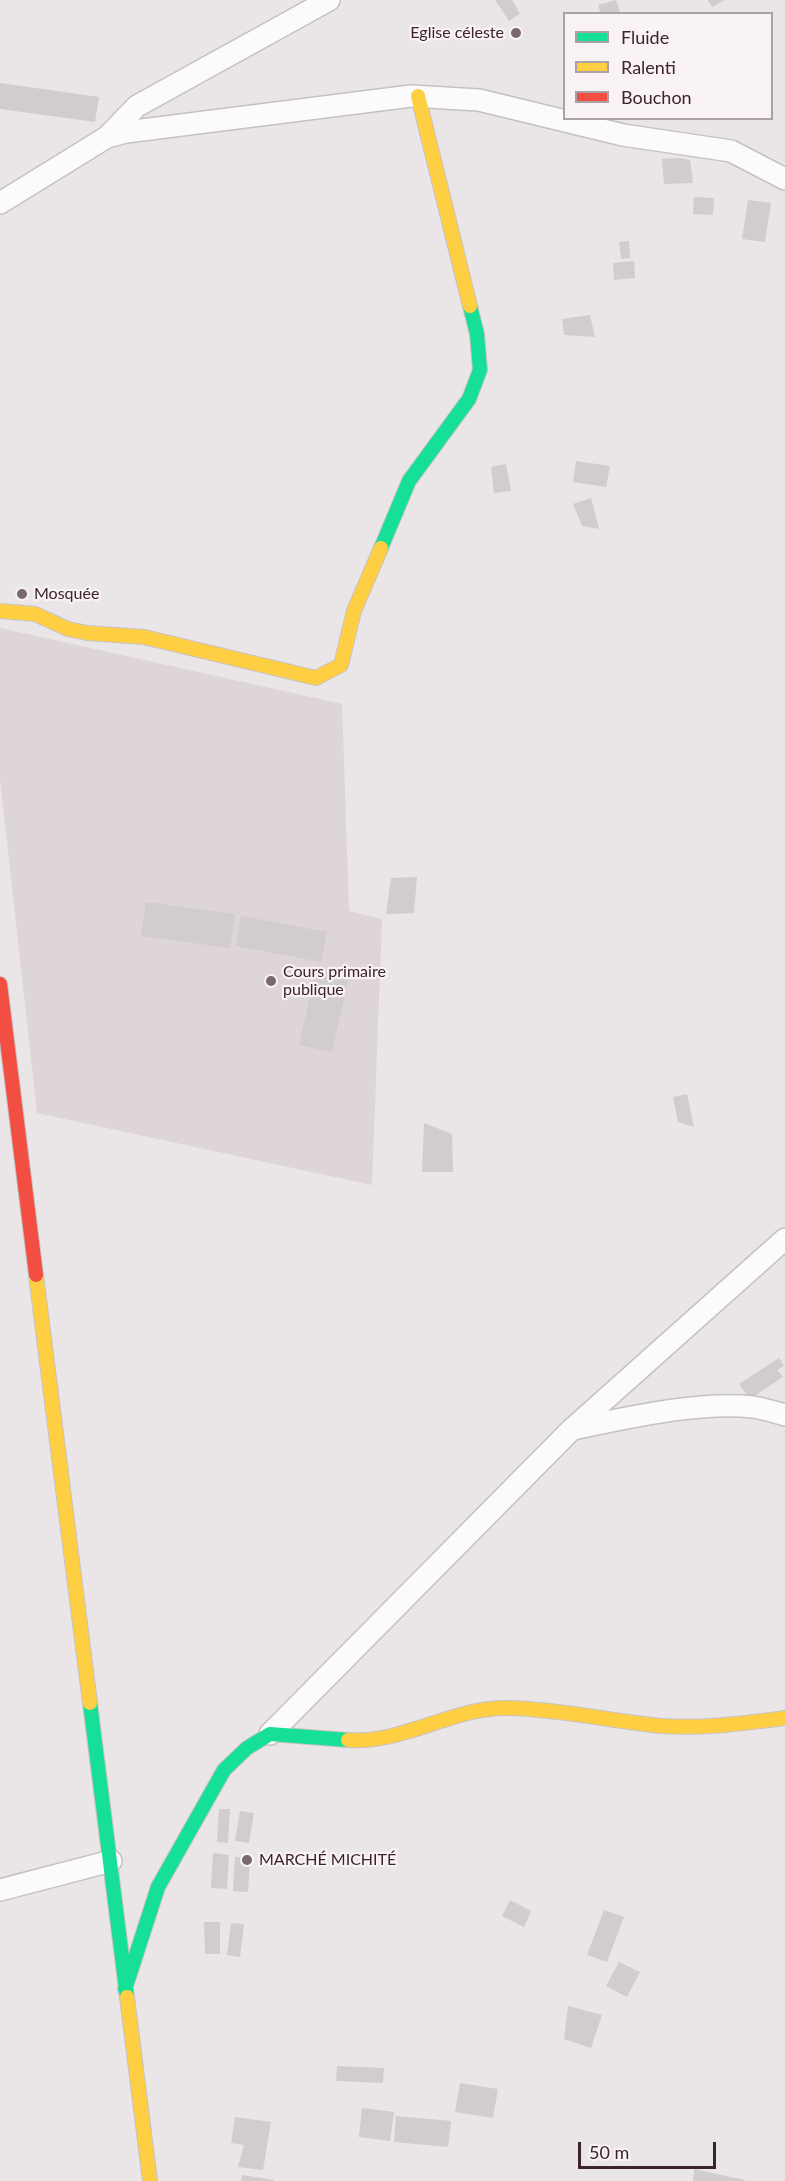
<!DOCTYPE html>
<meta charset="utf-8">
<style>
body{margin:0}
#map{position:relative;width:785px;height:2181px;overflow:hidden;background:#eae5e7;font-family:Lato,sans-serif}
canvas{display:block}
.legend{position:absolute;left:563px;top:12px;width:210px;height:108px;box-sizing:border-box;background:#f9f3f6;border:2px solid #ada0a4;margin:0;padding:8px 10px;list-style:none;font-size:18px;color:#3c242a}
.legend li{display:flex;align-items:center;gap:12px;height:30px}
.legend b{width:30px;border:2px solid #ada0a4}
.scale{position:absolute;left:578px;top:2142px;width:138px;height:27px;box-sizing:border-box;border:3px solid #3c242a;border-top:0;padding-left:8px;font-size:18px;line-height:21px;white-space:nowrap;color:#3c242a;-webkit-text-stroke:4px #f9f3f6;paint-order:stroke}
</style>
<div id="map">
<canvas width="785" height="2181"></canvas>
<ul class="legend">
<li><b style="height:8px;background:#16e098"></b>Fluide</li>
<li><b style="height:8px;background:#ffcf43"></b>Ralenti</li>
<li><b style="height:8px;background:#f24e42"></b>Bouchon</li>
</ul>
<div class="scale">50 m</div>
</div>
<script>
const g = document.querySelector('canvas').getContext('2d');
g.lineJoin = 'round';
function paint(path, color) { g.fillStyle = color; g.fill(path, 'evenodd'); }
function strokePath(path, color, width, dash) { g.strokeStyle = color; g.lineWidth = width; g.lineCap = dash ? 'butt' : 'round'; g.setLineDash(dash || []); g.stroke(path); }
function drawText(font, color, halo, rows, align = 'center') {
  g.font = font + ' Lato,sans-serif'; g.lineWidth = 4.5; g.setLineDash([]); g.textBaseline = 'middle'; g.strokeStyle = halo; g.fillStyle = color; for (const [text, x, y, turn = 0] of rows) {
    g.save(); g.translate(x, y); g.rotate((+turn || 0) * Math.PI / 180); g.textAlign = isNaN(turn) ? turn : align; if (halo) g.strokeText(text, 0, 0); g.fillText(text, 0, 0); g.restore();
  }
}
paint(new Path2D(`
 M0 628 342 704 349 911 382 919 372 1185 37 1113 0 778Z`), '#ddd5d8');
paint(new Path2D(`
 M495 0H512L520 14 509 21Z
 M616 0 621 14H601L598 5Z
 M708 0H725L712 7Z
 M0 83 99 97 95 122 0 109Z
 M679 158 690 160 693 183 664 184 662 159Z
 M694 197 714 198 713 215 693 214Z
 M748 200 771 203 765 242 742 239Z
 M629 241 630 258 621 259 619 242Z
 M634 261 635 278 614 280 613 263Z
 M590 315 595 337 564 335 562 319Z
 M576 461 610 466 606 487 573 482Z
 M506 464 511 491 494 493 491 467Z
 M591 498 599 529 582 526 573 504Z
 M417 877 414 913 386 914 391 878Z
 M146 902 235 914 230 948 141 936Z
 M241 916 327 932 321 962 236 946Z
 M316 969 349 976 332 1052 299 1045Z
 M687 1094 694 1127 678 1122 673 1097Z
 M424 1123 452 1134 453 1172H422Z
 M779 1358 784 1366 777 1370 783 1377 750 1399 739 1384Z
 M219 1809H230L228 1843 217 1842Z
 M240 1811 254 1813 249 1843 235 1841Z
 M213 1853 229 1855 227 1889 211 1888Z
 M235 1857 250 1858 248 1892 233 1891Z
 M510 1900 531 1911 524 1927 502 1916Z
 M604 1910 624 1917 607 1962 587 1955Z
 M204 1922H220V1954H205Z
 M231 1923 244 1924 240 1957 227 1955Z
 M619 1962 640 1972 627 1997 606 1986Z
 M568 2006 602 2015 591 2048 564 2039Z
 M337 2066 384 2068 383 2083 336 2081Z
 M460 2083 498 2089 493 2118 455 2112Z
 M362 2108 394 2112 390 2141 359 2137Z
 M396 2116 451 2121 448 2147 394 2142Z
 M235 2117 271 2122 263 2170 238 2167 244 2145 231 2143Z
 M694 2169 745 2180V2181H693Z
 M242 2175 274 2180V2181H241Z`), '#d1ccce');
const street = new Path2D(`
 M107 137 137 106 329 0
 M0 203 107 137 126 132 411 96 479 100 623 135 731 151 785 179
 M573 1429C626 1418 699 1401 753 1407 764 1409 775 1412 785 1415
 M270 1734 572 1429 785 1239
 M0 1890 111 1861`);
const fast = new Path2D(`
 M381 548 409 481 469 399 480 370 477 334 470 306
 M90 1703 127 1997
 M125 1989 158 1887 224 1770 247 1748 270 1734 348 1740`);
const slow = new Path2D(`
 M418 96 470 306
 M0 611 35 614 68 629 87 633 144 637 316 678 341 665 354 611 381 548
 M36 1275 90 1703
 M348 1740C404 1744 452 1707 508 1708 559 1709 611 1721 662 1726 702 1729 746 1723 785 1718
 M127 1997 150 2181`);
const jam = new Path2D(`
 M0 984 36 1275`);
strokePath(street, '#c6c0c3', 24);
strokePath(fast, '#c8c2c4', 16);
strokePath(slow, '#c8c2c4', 16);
strokePath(jam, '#c8c2c4', 16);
strokePath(street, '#fcfbfb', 21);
strokePath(fast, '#16e098', 14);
strokePath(slow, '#ffcf43', 14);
strokePath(jam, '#f24e42', 14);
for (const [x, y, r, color] of [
 [516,33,6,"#79686c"],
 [22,594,6,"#79686c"],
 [271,981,6,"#79686c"],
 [247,1860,6,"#79686c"]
]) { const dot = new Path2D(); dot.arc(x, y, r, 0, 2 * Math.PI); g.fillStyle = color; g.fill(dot); strokePath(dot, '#f9f3f6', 2); }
drawText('16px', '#3c242a', '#f9f3f6', [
 ["Eglise céleste",504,33,"right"],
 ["Mosquée",34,594],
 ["Cours primaire",283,972],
 ["publique",283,990],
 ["MARCHÉ MICHITÉ",259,1860]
], 'left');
</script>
